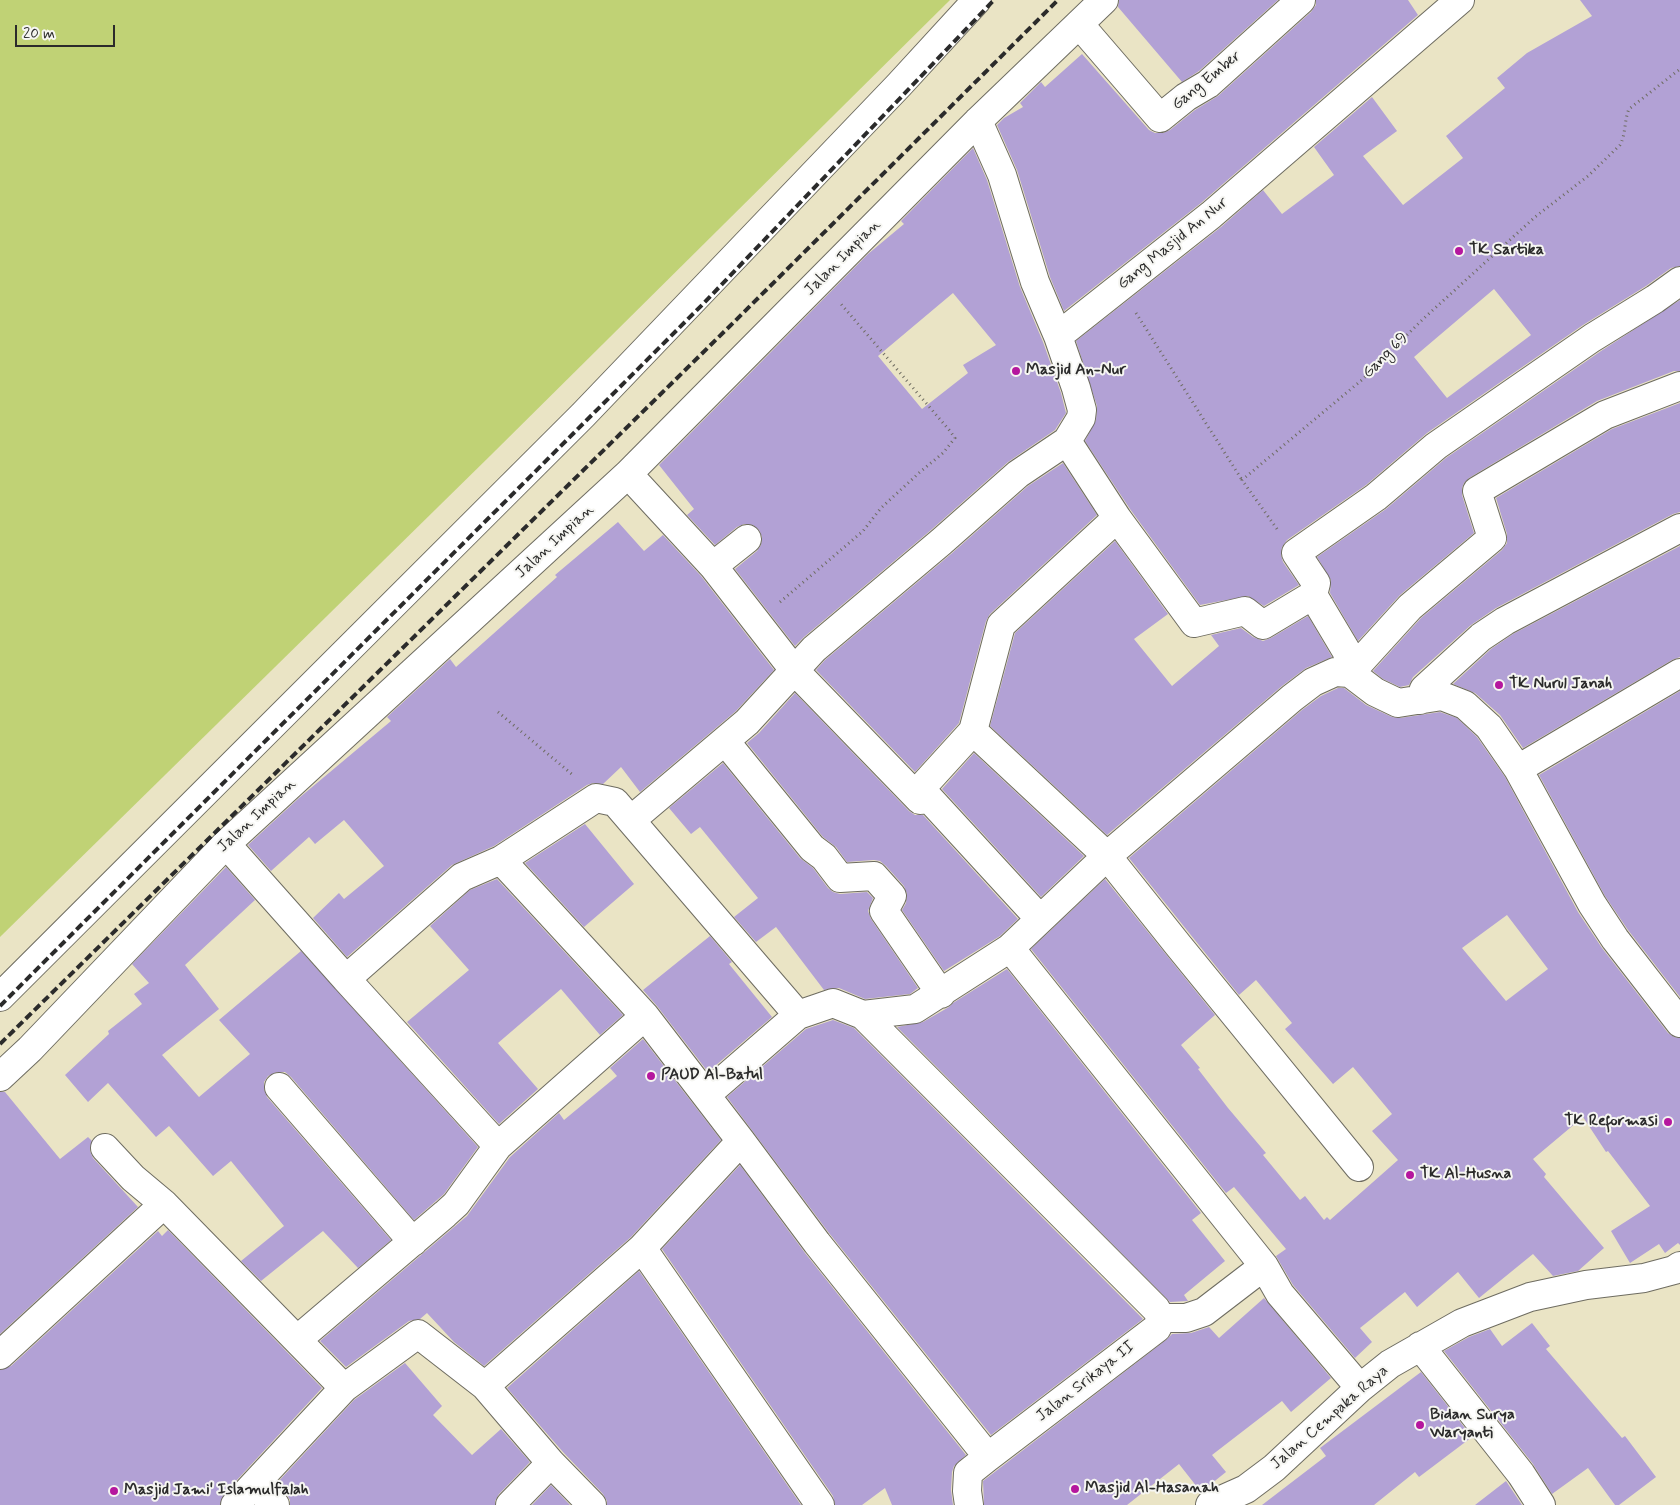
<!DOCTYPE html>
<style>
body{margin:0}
#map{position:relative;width:1680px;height:1505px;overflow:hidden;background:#eae4c5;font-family:Mynerve,sans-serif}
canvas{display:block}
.scale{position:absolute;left:15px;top:25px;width:100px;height:22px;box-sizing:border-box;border:2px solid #2b2b2b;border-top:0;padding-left:6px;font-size:15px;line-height:18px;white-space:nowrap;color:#2b2b2b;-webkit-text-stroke:4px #f6f6f2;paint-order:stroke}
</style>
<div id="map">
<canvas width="1680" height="1505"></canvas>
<div class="scale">20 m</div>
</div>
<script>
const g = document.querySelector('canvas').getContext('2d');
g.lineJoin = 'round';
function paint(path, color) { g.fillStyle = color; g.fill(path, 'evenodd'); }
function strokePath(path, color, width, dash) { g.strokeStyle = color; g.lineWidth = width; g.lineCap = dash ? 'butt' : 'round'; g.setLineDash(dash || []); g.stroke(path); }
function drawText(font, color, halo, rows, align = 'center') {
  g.font = font + ' Mynerve,sans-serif'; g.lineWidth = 4; g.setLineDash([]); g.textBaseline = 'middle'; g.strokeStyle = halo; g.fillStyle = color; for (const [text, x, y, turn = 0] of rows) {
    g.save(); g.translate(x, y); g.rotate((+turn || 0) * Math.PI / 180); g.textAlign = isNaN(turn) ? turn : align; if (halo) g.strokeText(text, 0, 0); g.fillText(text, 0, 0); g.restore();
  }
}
paint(new Path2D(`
 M0 0H950L492 454 0 937Z`), '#c0d275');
paint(new Path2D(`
 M1119 0H1278L1199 71 1182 82 1118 7Z
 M1316 0H1408L1418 15 1201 203 1064 311 1050 277 1017 170 997 125 1004 118 1023 107 1020 103 1041 82 1045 87 1082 54 1149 130 1155 133H1163L1170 130 1195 110 1218 96 1311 12 1316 5Z
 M1580 0H1680V266L1671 268 1646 286 1583 325 1427 433 1366 485 1287 540 1282 547 1281 555 1283 562 1299 585 1264 606 1248 596 1200 605 1130 509 1085 441 1096 420 1097 406 1076 341 1221 227 1263 190 1282 214 1334 175 1314 147 1372 97 1397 131 1363 156 1403 205 1463 158 1446 136 1505 88 1497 78 1527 53 1592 16ZM1494 289 1531 335 1447 398 1414 357Z
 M973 148 987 180 1020 287 1043 342 1061 393 1066 413 1055 430 1008 462 931 530 804 637 795 646 735 569 757 551 761 545 762 537 759 530 753 525 744 524 737 527 715 545 687 515 694 509 659 465 868 254 904 224 901 221ZM953 293 996 345 963 365 968 373 922 409 878 356Z
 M1680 300V371H1674L1597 401 1469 478 1464 483 1462 488V495L1474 533 1400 595 1358 641 1330 593 1331 580 1317 557 1386 509 1446 458 1601 351Z
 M1680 403V512L1673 514 1496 608 1471 625 1413 677 1409 685 1400 687 1383 679 1373 671 1421 618 1502 550 1507 543V534L1496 498 1612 429Z
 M1063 463 1097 515 990 614 986 621 959 723 915 772 816 670 825 660 951 554 1028 486Z
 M618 522 644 551 663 535 701 576 774 670 736 711 640 792 621 767 603 784 593 783 587 785 494 846 452 865 347 957 313 918 339 893 344 899 384 866 344 820 315 844 309 837 271 871 248 845 299 798 391 721 387 717 450 659 456 667 557 577 555 575Z
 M1115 541 1168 614 1134 639 1172 686 1219 646 1211 635 1241 628 1253 637 1263 641 1271 638 1308 616 1332 657 1306 668 1282 686 1107 835 990 726 1015 633Z
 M1680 546V657L1672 660 1523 748 1500 715 1475 693 1453 684 1491 649 1513 634Z
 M1338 688H1344L1366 705 1392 717 1400 718 1440 712 1457 718 1477 737 1505 777 1578 912 1602 948 1668 1033 1674 1037 1680 1038V1245L1678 1243 1665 1253 1659 1244 1630 1263 1611 1231 1650 1206 1608 1151 1606 1152 1583 1117 1533 1159 1546 1174 1544 1177 1604 1248 1578 1271 1553 1276 1533 1254 1479 1298 1458 1272 1417 1307 1405 1292 1360 1328 1372 1342 1355 1358 1293 1285 1276 1256 1286 1249 1234 1187 1226 1193 1031 949 1105 879 1215 1015 1181 1045 1200 1068 1198 1069 1228 1108 1266 1153 1263 1155 1300 1200 1305 1196 1324 1220 1327 1217 1330 1220 1398 1160 1372 1131 1392 1114 1353 1067 1333 1084 1285 1029 1292 1023 1256 980 1239 995 1129 858 1302 710 1321 696ZM1507 915 1548 969 1506 1001 1462 948Z
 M1680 691V997L1628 930 1605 896 1539 775Z
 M795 693 909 811 915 815H923L1018 919 1000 936 944 971 902 910 906 903 907 894 904 886 886 866 880 861 874 860 847 862 836 847 823 837 747 743 759 733Z
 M974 753 1084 856 1041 897 942 789Z
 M723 763 800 858 813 868 828 888 833 892 840 894 867 892 873 898 868 911 871 919 918 988 910 994 865 999 839 988 824 990 776 927 756 942 734 917 758 898 700 827 691 834 669 808Z
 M585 824 634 884 584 927 525 863Z
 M226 867 255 900 185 965 219 1009 162 1055 199 1097 250 1054 219 1020 301 951 478 1147 444 1194 414 1220 291 1077 285 1072H277L268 1076 264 1082V1089L267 1097 391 1240 358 1268 323 1231 261 1281 241 1261 284 1226 231 1161 213 1176 169 1126 156 1137 108 1083 88 1102 65 1075 109 1034 108 1031 142 1004 134 994 149 983 132 964Z
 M497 879 623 1015 600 1035 561 989 498 1043 538 1089 499 1124 407 1022 469 970 430 926 470 890Z
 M710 936 732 962 729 964 772 1017 708 1072 657 1006 643 990Z
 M1007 969 1201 1213 1192 1220 1225 1261 1184 1295 1188 1301 1170 1302 897 1027 923 1022 949 1007 953 1003Z
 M833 1020 854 1028 1143 1319 991 1435 829 1233 727 1097 806 1029Z
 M643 1039 721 1140 631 1237 484 1366 454 1342 427 1313 420 1319 409 1321 346 1367 320 1341 467 1216 510 1157 559 1113 564 1120 617 1076 610 1068Z
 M0 1092H5L60 1159 88 1137 92 1141 90 1151 93 1158 138 1207 0 1334Z
 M740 1165 805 1253 966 1455 954 1466 952 1472 951 1490 953 1505H892L885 1488 862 1505H835L833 1496 662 1249Z
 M168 1230 322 1388 224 1494 220 1505H0V1370L11 1366 158 1231 162 1236Z
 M639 1271 801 1505H607V1501L603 1494 563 1452 507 1388Z
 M1264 1298 1331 1378 1291 1412 1282 1401 1212 1455 1226 1472 1201 1492 1179 1464 1127 1505H984L983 1481 1166 1340 1172 1334 1191 1333 1209 1327 1219 1338Z
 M1532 1323 1550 1346 1546 1349 1622 1438 1625 1436 1656 1477 1619 1505H1615L1588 1468 1552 1494 1533 1464 1444 1351 1469 1337 1490 1329 1502 1346Z
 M405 1363 442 1406 433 1415 472 1455 501 1429 530 1462 499 1494 495 1501V1505H290V1500L286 1494 276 1484 354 1400Z
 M1421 1372 1472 1437 1419 1477 1415 1472 1374 1505H1262L1326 1456 1320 1448Z
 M1506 1481 1522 1505H1475Z
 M551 1485 570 1505H532Z`), '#b2a1d5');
const minor = new Path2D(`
 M1079 24 1160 118 1186 97 1208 84 1301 0
 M978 121 1002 175 1035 282 1058 336 1211 215 1460 0
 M628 474 713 566
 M1117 518 1194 623 1245 611 1263 625 1313 595
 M747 539 713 566 794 670 920 800 927 796 1040 919
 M1350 673 1347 652 1313 595 1316 583 1296 553 1376 497 1436 446 1592 338 1655 299 1680 281
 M1350 673 1410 607 1492 538 1477 491 1605 415 1680 386
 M1420 700 1424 689 1481 637 1505 621 1680 528
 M973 731 1107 856 1178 945 1359 1167
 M725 741 812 848 824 857 840 878 874 876 892 896 884 911 941 994
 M1518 769 1680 673
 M927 796 923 786 973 731 1001 625 1117 518 1067 441
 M631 820 747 722 814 649 941 542 1018 474 1067 441 1081 418 1082 410 1076 388 1058 336
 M226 844 346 979 462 877 501 860 596 798 615 802 798 1015
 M501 860 645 1016 741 1141 817 1243 988 1457 1157 1328 1161 1318 1156 1309 863 1015
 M1010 948 1264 1266 1280 1294 1360 1388
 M346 979 498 1146
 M0 997 583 415 899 85 977 0
 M0 1077 30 1049 226 844 628 474 978 121 1104 0
 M279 1087 413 1242
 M706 1095 798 1015 833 1003 863 1015 915 1009 1010 948 1107 856 1292 698 1313 682 1335 672 1350 673 1375 692 1398 703 1442 696 1465 705 1489 727 1518 769 1592 904 1615 939 1680 1023
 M105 1148 133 1178 164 1204 344 1388
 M642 1248 820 1505
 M1161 1318H1186L1204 1312 1264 1266
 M297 1340 445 1214 456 1204 498 1146 645 1016
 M1420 1346 1521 1474 1541 1505
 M0 1355 164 1204
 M255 1485 275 1505
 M235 1505 344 1388 418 1334 485 1386
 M510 1505 551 1463
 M592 1505 551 1463 485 1386 642 1248 741 1141
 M969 1505 967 1491 968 1473 988 1457
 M1210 1505 1246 1489 1274 1468 1360 1388 1390 1364 1462 1323 1530 1297 1586 1285 1644 1278 1674 1270 1680 1266`);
strokePath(minor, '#6e6c61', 30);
strokePath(new Path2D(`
 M1136 313 1242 480
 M1277 529 1242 480 1363 379 1422 320 1535 217 1588 176 1620 145C1626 134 1624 121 1629 109L1680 69
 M780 602 863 531 881 508 920 472 943 453 955 438 950 431 841 304
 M498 712 574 776`), '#6e6c61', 3, [1, 4]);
strokePath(minor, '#fff', 28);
strokePath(new Path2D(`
 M0 1006 704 303 994 0
 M0 1044 734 322 1058 0`), '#2b2b2b', 4, [8, 4]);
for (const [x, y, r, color] of [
 [1459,251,5,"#b5179e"],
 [1016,371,5,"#b5179e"],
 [1499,685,5,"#b5179e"],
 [651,1076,5,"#b5179e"],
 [1668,1122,5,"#b5179e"],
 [1410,1175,5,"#b5179e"],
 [1420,1425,5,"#b5179e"],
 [1075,1489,5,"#b5179e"],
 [114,1491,5,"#b5179e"]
]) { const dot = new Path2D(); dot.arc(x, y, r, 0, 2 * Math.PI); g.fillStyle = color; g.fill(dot); strokePath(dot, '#f6f6f2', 2); }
drawText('16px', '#2b2b2b', '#f6f6f2', [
 ["Gang Ember",1207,81,-39],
 ["Gang Masjid An Nur",1173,244,-39],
 ["Jalan Impian",843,258,-45],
 ["Gang 69",1386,356,-45],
 ["Jalan Impian",555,542,-43],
 ["Jalan Impian",257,816,-43],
 ["Jalan Srikaya II",1086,1382,-38],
 ["Jalan Cempaka Raya",1330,1418,-41]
]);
drawText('bold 16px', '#2b2b2b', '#f6f6f2', [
 ["TK Sartika",1469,251],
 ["Masjid An-Nur",1026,371],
 ["TK Nurul Janah",1509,685],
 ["PAUD Al-Batul",661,1076],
 ["TK Reformasi",1658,1122,"right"],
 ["TK Al-Husna",1420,1175],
 ["Bidan Surya",1430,1416],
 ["Waryanti",1430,1434],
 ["Masjid Al-Hasanah",1085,1489],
 ["Masjid Jami' Islamulfalah",124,1491]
], 'left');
</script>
